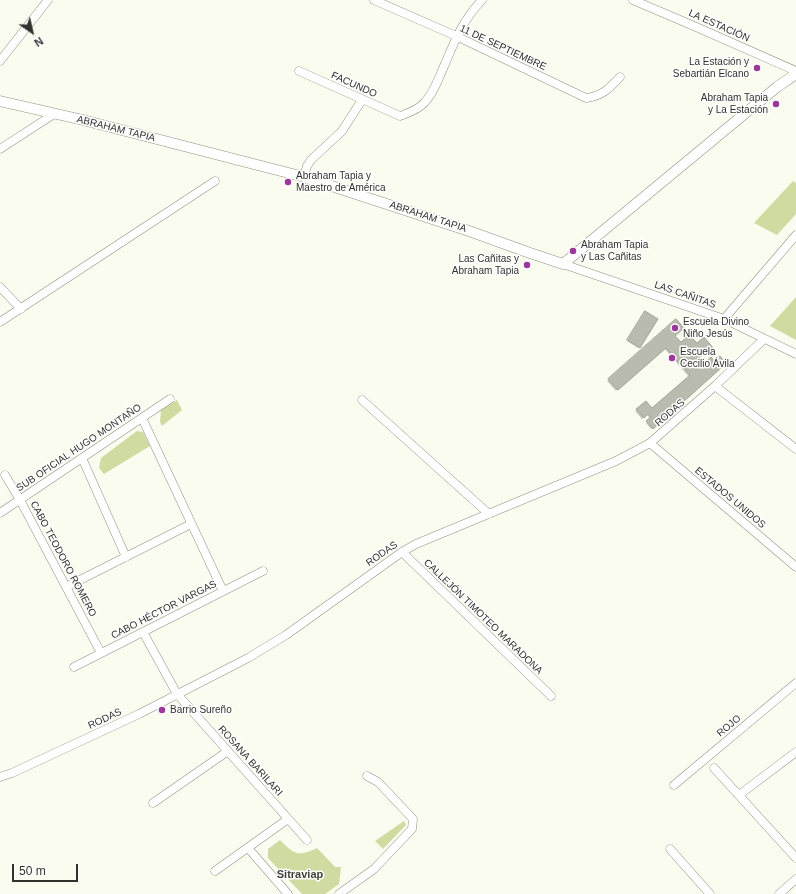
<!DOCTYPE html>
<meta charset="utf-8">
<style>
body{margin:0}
#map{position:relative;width:796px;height:894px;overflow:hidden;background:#f9fcee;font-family:Helvetica,sans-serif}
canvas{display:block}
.north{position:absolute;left:12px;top:12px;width:40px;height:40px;-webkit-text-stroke:3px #fff;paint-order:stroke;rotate:146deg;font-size:11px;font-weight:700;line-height:16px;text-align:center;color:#31322d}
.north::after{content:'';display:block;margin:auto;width:14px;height:18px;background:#31322d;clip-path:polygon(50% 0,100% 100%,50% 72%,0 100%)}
.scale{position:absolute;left:12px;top:864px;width:66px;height:18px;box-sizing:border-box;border:2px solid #31322d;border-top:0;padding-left:5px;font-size:12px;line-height:14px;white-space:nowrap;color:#31322d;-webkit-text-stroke:3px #fff;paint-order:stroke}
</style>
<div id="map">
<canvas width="796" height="894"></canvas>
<div class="north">N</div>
<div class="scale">50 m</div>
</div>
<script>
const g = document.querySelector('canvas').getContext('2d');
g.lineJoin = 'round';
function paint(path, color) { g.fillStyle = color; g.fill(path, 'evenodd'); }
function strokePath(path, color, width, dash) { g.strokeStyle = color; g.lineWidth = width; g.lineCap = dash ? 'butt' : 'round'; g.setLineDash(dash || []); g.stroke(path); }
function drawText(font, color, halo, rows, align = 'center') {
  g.font = font + ' Helvetica,sans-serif'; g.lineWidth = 3; g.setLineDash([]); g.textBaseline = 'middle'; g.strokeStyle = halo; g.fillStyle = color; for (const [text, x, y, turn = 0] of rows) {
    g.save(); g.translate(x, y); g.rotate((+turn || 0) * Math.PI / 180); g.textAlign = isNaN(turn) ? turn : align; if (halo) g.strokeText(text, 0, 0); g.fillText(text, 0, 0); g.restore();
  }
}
paint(new Path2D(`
 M793 181 796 183V214L777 235 754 223Z
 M796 297V340L770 326Z
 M177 400 182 410 162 426 160 422 161 410Z
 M137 431 143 432 150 446 104 474 99 468 101 458Z
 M404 821 406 825 383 849 375 841Z
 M280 840C295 855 298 857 317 848L335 867H341L339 884 325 894H302L268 858V849Z`), '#d0dba1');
paint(new Path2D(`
 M644 314 640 347 638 348 627 341Z
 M676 320 674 336 681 344 697 345 712 349 705 355 704 353 696 360 702 367 718 366V370L651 429 646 423 650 419 647 415 642 419 635 411 646 402 652 410 689 377 664 348 616 391 607 381Z`), '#0003');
const building = new Path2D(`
 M645 311 658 319 640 348 627 340Z
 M676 319 684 328 675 336 681 342 689 335 697 343 704 337 714 349 707 354 706 352 697 360 702 365 711 357 714 361 720 356 724 361 719 366 721 368 653 429 646 421 651 417 648 414 644 418 636 409 646 401 652 408 690 375 666 348 618 390 608 379Z`);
paint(building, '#b8bbad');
strokePath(building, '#a1a497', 1);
const minor = new Path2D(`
 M374 0 456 36 586 98C602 96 609 89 620 77
 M633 0 694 26 796 71
 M0 61 48 0
 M299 71 400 116C408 113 418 110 424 103 434 93 439 77 445 64 455 40 463 20 482 0
 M0 149 54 114
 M304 177 307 166 311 160 342 131 362 100
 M563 264 724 319 796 354
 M0 287 21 309
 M724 319 796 235
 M0 322 215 181
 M715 386 796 449
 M362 400 489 514
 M142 418 223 591
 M650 443 796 567
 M82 458 126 557
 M5 475 20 500 101 653
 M0 513 170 399
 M402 552 551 696
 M66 587 191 524
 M143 632 177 694 307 840
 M74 667 263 571
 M714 768 796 858
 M0 777 12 773 139 714 248 658 286 635 402 552 416 544 616 461 650 443 715 386 764 339
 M674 785 796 683
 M739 795 796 752
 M153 803 228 751
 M248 848 288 894
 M670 849 710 894
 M215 871 288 819
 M339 894 374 869 412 829 413 819 378 782 367 776
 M779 894 796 879`);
const tertiary = new Path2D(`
 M0 101 83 120 304 177 469 231 530 253 563 264 777 87 796 74`);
strokePath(minor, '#909285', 9);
strokePath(tertiary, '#909285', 11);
strokePath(minor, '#fff', 8);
strokePath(tertiary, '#fff', 10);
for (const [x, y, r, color] of [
 [757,68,4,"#9b379d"],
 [776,104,4,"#9b379d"],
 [288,182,4,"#9b379d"],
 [573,251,4,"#9b379d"],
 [527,265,4,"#9b379d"],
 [675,328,4,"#9b379d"],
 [672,358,4,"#9b379d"],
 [162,710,4,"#9b379d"]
]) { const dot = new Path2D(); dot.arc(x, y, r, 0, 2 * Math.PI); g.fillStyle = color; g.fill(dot); strokePath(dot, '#fff', 1.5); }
drawText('10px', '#31322d', '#fff', [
 ["LA ESTACIÓN",719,26,24],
 ["11 DE SEPTIEMBRE",503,48,25],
 ["FACUNDO",354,85,24],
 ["ABRAHAM TAPIA",116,129,14],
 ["ABRAHAM TAPIA",428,217,18],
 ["LAS CAÑITAS",685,295,19],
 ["RODAS",670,413,-41],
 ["SUB OFICIAL HUGO MONTAÑO",79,448,-34],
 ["ESTADOS UNIDOS",730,498,40],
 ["RODAS",382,554,-35],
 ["CABO TEODORO ROMERO",63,559,62],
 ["CABO HÉCTOR VARGAS",164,610,-27],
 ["CALLEJÓN TIMOTEO MARADONA",483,617,44],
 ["RODAS",105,719,-25],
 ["ROJO",729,726,-40],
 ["ROSANA BARILARI",250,761,48]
]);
drawText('10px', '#31322d', '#fff', [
 ["La Estación y",749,62,"right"],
 ["Sebartián Elcano",749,74,"right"],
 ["Abraham Tapia",768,98,"right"],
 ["y La Estación",768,110,"right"],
 ["Abraham Tapia y",296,176],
 ["Maestro de América",296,188],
 ["Abraham Tapia",581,245],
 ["y Las Cañitas",581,257],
 ["Las Cañitas y",519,259,"right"],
 ["Abraham Tapia",519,271,"right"],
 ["Escuela Divino",683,322],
 ["Niño Jesús",683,334],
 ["Escuela",680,352],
 ["Cecilio Ávila",680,364],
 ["Barrio Sureño",170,710]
], 'left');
drawText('bold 11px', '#3f4136', '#fff', [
 ["Sitraviap",300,875]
]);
</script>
